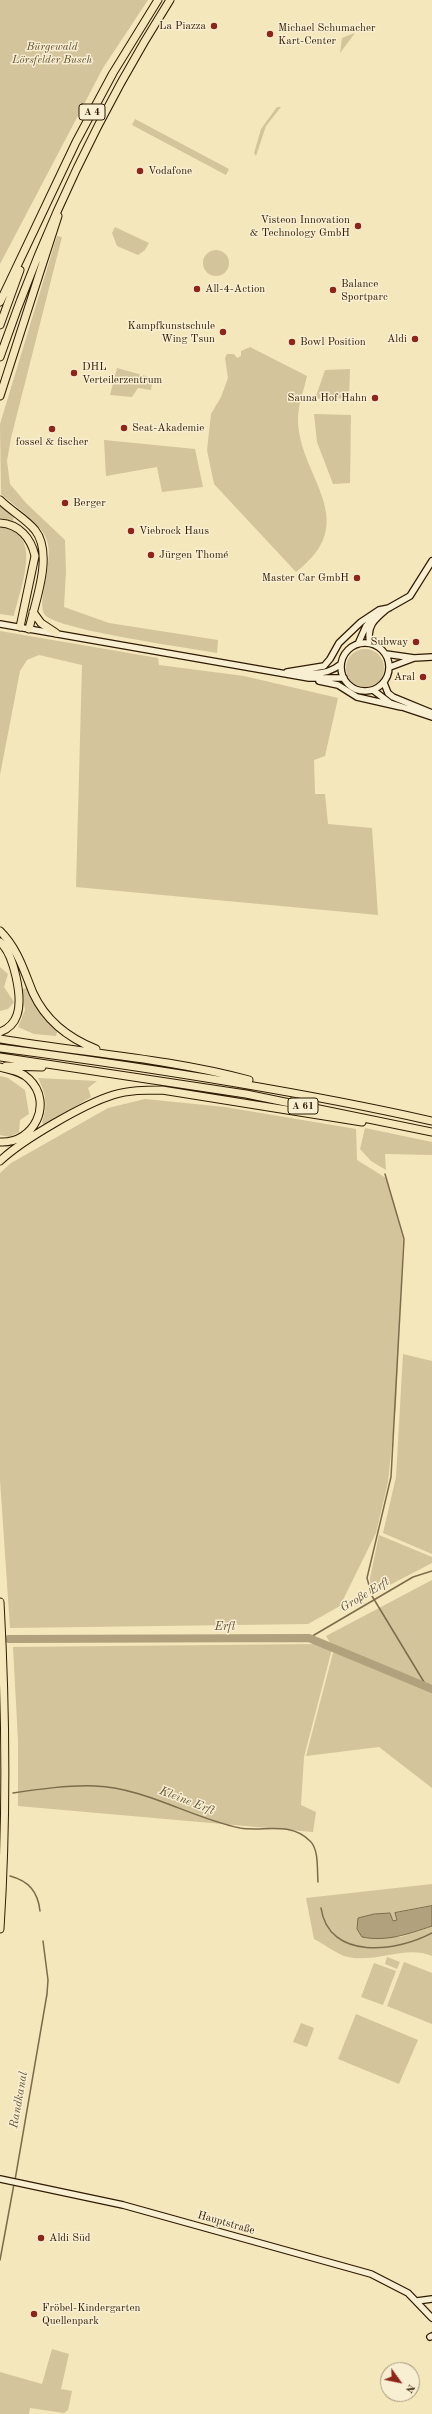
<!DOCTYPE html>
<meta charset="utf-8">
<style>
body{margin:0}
#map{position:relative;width:432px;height:2414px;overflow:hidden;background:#f4e7bb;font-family:"Old Standard TT",serif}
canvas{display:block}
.north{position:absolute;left:380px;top:2362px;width:40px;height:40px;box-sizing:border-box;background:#f8efd3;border:1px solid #a89a7f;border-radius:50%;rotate:123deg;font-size:11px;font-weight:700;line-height:16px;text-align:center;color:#2f1a01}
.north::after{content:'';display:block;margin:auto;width:14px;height:18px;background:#8f2418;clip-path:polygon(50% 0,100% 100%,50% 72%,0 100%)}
</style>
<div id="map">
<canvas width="432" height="2414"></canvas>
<div class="north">N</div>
</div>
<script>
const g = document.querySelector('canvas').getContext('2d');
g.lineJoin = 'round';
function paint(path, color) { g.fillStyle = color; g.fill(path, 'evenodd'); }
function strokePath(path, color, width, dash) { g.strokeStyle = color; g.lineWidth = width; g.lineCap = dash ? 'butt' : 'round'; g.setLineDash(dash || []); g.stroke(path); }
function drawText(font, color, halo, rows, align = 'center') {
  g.font = font + ' "Old Standard TT",serif'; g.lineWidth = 3; g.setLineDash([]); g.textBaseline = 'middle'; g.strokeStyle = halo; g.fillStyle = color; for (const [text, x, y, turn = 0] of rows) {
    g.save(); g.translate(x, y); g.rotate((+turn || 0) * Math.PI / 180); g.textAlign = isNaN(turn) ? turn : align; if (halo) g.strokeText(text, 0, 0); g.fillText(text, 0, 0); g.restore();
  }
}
paint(new Path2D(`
 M0 0H148L103 68 0 264Z
 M355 33 340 53 342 38Z
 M277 107H281L266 126 256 156 254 153 261 129Z
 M135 119 229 169 226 175 132 125Z
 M115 227 149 243 145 250 138 255 117 246 112 233Z
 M57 236 62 237 11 438 7 461 10 484 26 503 65 540 66 572 64 607 109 623 218 640 217 653C190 648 58 630 45 615 35 603 56 559 46 538 40 523 13 505 1 494L0 424Z
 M203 263a13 13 0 1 1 26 0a13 13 0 1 1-26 0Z
 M250 347 307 376C304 390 298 405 298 419 298 477 364 520 296 572L214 484 207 450 211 414 221 397 228 378 225 358 227 354H234L237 358 241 356V351Z
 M117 368 153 378 151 390 138 388 132 397 110 395Z
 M350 369 349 398 315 399 325 370Z
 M314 414 351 415 350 483 333 484 317 442Z
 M104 440 195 449 203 487 162 492 157 467 106 476Z
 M0 504 14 516 13 521 0 518Z
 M0 527C45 532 20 588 14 616L0 614Z
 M0 631 158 658 159 665 244 676 338 698 325 756 314 760 315 794H325L328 824 372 828 378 915 76 887 82 665 39 655 27 660 20 671 0 775Z
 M346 668a19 19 0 1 1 38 0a19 19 0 1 1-38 0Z
 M0 967 8 974 4 987 14 1002 8 1009 0 1011Z
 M27 988 42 1016 57 1032 56 1036 34 1034 18 1027 25 1010 22 989Z
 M0 1076 8 1078 25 1090 29 1114 20 1120 19 1132 9 1137 0 1135Z
 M38 1078 97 1081 88 1088 91 1097 44 1125 42 1122C48 1105 46 1094 38 1078Z
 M145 1099 225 1107 356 1129 357 1160 386 1178 403 1239 396 1405 388 1482 376 1533 340 1606 308 1624 10 1628 0 1480V1173L11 1163 108 1108Z
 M365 1128 432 1142V1155L385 1154 386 1170 371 1161 360 1149Z
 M403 1354 432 1361V1554L383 1533 396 1477Z
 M379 1535 432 1557V1563L384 1588 371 1591 370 1578Z
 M432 1580V1788L379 1747 306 1756 334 1649 326 1636Z
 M318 1644 332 1649 304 1757 301 1805 316 1812 313 1832 18 1806V1740L13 1647Z
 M432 1884V1906L396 1913 397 1920 393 1921 390 1913 374 1914 358 1918 357 1928 362 1937H401L432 1926V1956C405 1944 373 1965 344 1956 334 1952 324 1944 314 1939L306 1898Z
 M387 1957 400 1962 397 1969 385 1964Z
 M404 1962 432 1973V2024L387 2006Z
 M374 1963 396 1971 383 2005 361 1997Z
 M356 2014 418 2040 399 2084 338 2059Z
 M301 2023 314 2028 307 2047 293 2042Z
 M52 2349 69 2354 61 2389 72 2391 68 2410 64 2413 30 2408 29 2414H0V2372L42 2384Z`), '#d3c49b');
const water = new Path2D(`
 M432 1906V1926C408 1934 387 1942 362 1937L357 1929 358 1918 374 1914 390 1913 393 1921 397 1920 395 1913Z`);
paint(water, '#b1a17c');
strokePath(water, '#7d6b4b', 1);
strokePath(new Path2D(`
 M385 1174 404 1239 391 1477 367 1578 372 1596 427 1687
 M309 1638 413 1577 432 1571
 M13 1793C40 1789 68 1785 95 1786 146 1788 191 1818 240 1828 264 1832 290 1821 310 1841 319 1849 317 1870 318 1882
 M10 1876C29 1881 38 1892 40 1911
 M321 1908C329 1961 397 1952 432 1933
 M15 2180 47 1994 48 1980 43 1941
 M0 2260 14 2184`), '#7d6b4b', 1.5);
strokePath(new Path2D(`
 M9 1639 309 1638 432 1689`), '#b1a17c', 8);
const secondary = new Path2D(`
 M387 609 410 596 432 561
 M0 624 309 678H344
 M341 667a24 24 0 1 1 48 0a24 24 0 1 1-48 0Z
 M370 643C366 626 375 619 387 609
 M358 644 366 626 376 615
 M386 654 414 658
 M390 667 414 658 432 657
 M287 672 324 666 330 659 339 643 361 622 379 610 389 608
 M298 672C313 675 329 674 341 664
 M319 681 338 685 357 697 401 707
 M384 683 388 693 393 697 432 713
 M373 690 390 703 432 717
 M0 2179 123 2205 371 2274 408 2293 432 2318
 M417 2301 432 2299
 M430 2337 432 2336`);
const highway = new Path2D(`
 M0 302 76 142 113 73 158 0
 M0 325 20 270
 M0 357C43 232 99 112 170 0
 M0 396 58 216
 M0 500C11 511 25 518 35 530 54 554 35 602 29 629
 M0 523C19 524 31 538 35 556L20 627
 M33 612 41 623 56 633
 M0 931C18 949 24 971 33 993 46 1021 68 1038 96 1049
 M0 942C14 954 23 998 17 1015 14 1024 8 1029 0 1032
 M0 1039C83 1053 167 1058 249 1080
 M0 1048C145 1067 289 1089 432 1121
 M0 1057 246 1094 432 1132
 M6 1066 42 1067
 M0 1067C10 1070 21 1071 29 1079 54 1103 34 1144 0 1142
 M0 1161C22 1140 84 1104 113 1095 129 1090 145 1090 162 1090L362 1122
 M0 1602C6 1711 7 1820 0 1929`);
strokePath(secondary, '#2f1a01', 8);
strokePath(highway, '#2f1a01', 9);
strokePath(secondary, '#f8efd3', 5.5);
strokePath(highway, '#f4e7bb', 7);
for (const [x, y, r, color] of [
 [214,26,4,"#8f2418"],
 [270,34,4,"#8f2418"],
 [140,171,4,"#8f2418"],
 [358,226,4,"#8f2418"],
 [197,289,4,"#8f2418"],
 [333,290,4,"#8f2418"],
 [223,332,4,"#8f2418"],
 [415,339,4,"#8f2418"],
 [292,342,4,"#8f2418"],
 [74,373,4,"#8f2418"],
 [375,398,4,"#8f2418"],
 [124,428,4,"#8f2418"],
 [52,429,4,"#8f2418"],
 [65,503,4,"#8f2418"],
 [131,531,4,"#8f2418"],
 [151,555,4,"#8f2418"],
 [357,578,4,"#8f2418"],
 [416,642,4,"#8f2418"],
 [423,677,4,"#8f2418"],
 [41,2238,4,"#8f2418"],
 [34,2314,4,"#8f2418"]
]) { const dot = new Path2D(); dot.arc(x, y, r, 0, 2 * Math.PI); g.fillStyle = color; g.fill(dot); strokePath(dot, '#f8efd3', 1.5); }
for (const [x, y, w] of [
 [92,112,26],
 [303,1106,30]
]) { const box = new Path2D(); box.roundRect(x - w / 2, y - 8, w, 16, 3); g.fillStyle = '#f8efd3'; g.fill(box); strokePath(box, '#2f1a01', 1); }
drawText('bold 10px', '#2f1a01', null, [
 ["A 4",92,112],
 ["A 61",303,1106]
]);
drawText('11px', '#2f1a01', '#f8efd3', [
 ["La Piazza",206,26,"right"],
 ["Michael Schumacher",278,28],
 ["Kart-Center",278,41],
 ["Vodafone",148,171],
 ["Visteon Innovation",350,220,"right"],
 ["& Technology GmbH",350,233,"right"],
 ["Balance",341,284],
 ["Sportparc",341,297],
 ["All-4-Action",205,289],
 ["Kampfkunstschule",215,326,"right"],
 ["Wing Tsun",215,339,"right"],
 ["Aldi",407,339,"right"],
 ["Bowl Position",300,342],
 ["DHL",82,367],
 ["Verteilerzentrum",82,380],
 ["Sauna Hof Hahn",367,398,"right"],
 ["Seat-Akademie",132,428],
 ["fossel & fischer",52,442,"center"],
 ["Berger",73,503],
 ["Viebrock Haus",139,531],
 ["Jürgen Thomé",159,555],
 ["Master Car GmbH",349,578,"right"],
 ["Subway",408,642,"right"],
 ["Aral",415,677,"right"],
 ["Aldi Süd",49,2238],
 ["Fröbel-Kindergarten",42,2308],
 ["Quellenpark",42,2321]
], 'left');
drawText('italic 11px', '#604d2f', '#f8efd3', [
 ["Bürgewald",52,47],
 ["Lörsfelder Busch",52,60]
]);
drawText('11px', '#2f1a01', '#f8efd3', [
 ["Hauptstraße",226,2223,16]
]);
drawText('italic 12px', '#635032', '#f8efd3', [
 ["Große Erft",365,1595,-31],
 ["Erft",225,1627],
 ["Kleine Erft",187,1801,21],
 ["Randkanal",19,2100,-80]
]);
</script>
